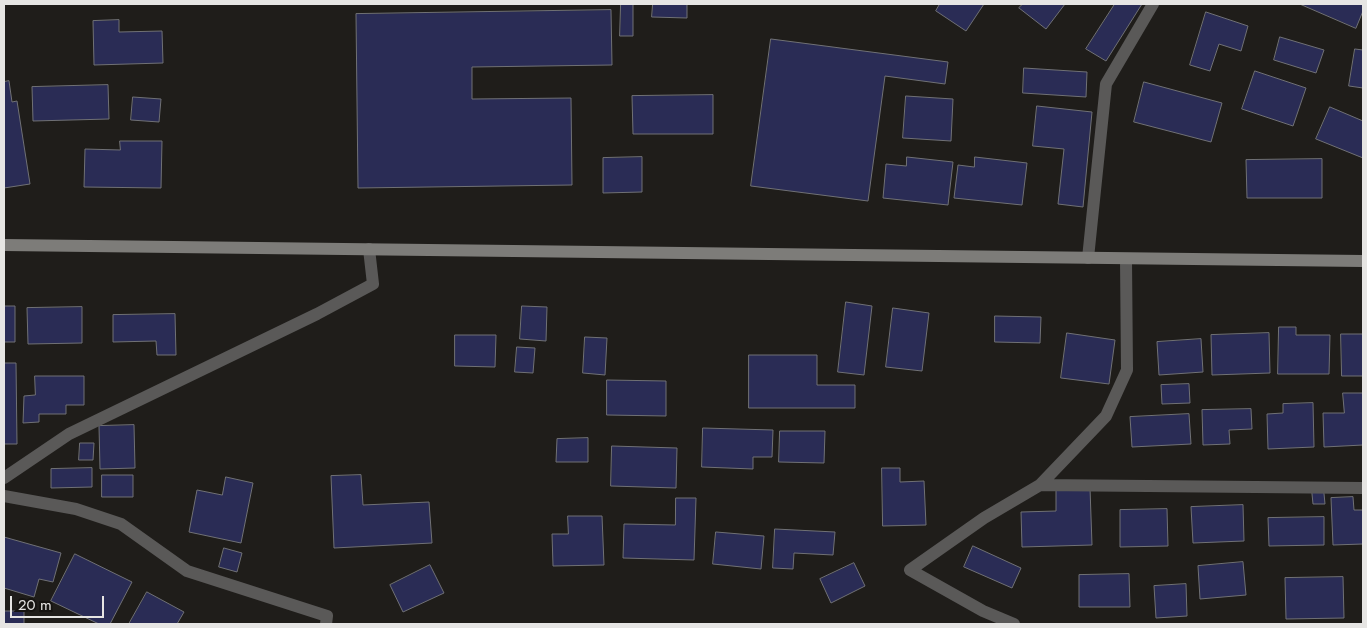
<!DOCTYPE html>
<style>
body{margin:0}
#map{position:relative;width:1367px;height:628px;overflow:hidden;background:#1f1d1a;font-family:Jost,sans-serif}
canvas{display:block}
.frame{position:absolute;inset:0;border:5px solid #e6e5e3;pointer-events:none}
.scale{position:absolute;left:10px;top:596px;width:94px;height:22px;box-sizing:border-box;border:2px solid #e6e5e3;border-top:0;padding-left:6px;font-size:15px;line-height:18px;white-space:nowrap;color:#e6e5e3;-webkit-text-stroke:4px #161411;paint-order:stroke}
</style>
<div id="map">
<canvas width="1367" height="628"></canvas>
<div class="frame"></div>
<div class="scale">20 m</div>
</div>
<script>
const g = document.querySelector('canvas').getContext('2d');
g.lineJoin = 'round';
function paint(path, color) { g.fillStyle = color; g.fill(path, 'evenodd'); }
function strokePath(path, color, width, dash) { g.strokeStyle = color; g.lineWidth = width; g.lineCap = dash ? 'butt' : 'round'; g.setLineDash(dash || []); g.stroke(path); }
const building = new Path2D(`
 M621 4H633V36H620Z
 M653 4H687V18L652 17Z
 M940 4H984L966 31 936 11Z
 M1023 4H1065L1046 29 1019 8Z
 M1115 4H1142L1106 61 1086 49Z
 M1300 4H1363V11L1356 28Z
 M611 10 612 65 472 67V99L571 98 572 185 358 188 356 14Z
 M1206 12 1248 26 1241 51 1219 44 1210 71 1190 65Z
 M119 20V32L162 31 163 63 94 65 93 21Z
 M1280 37 1324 50 1316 73 1274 60Z
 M771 39 948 62 945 84 885 76 868 201 751 186Z
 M1355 49 1363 50V88L1349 86Z
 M1024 68 1087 72 1086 97 1023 93Z
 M1255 71 1306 88 1293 126 1242 109Z
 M9 81 12 102 17 101 30 184 4 188V82Z
 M1144 82 1222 103 1211 142 1134 122Z
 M108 85 109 119 33 121 32 87Z
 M713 95V134H633L632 96Z
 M906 96 953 99 951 141 903 138Z
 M133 97 161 99 159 122 131 120Z
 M1037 106 1092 112 1083 207 1058 204 1064 149 1033 146Z
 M1330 107 1363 121V158L1316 139Z
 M120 141H162L161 188 84 187 85 149 120 150Z
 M642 157V192L603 193V158Z
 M907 157 953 162 948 205 883 198 886 164 906 166Z
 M975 157 1027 163 1022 205 954 198 958 165 974 167Z
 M1322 159V198H1247L1246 160Z
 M846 302 872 306 864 375 838 372Z
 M4 306H15V342H4Z
 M522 306 547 307 546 341 520 339Z
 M82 307V343L28 344 27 308Z
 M893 308 929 313 922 371 886 367Z
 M175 314 176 355H157L156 341 113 342V315Z
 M995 316 1041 317 1040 343 995 342Z
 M1279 327H1296V335H1330L1329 374H1278Z
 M1067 333 1115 340 1109 384 1061 378Z
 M1269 333 1270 373 1212 375 1211 335Z
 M1341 334H1363V376H1342Z
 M455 335H496L495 367 455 366Z
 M585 337 607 338 605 375 583 373Z
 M1201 339 1203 372 1159 375 1157 342Z
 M517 347 535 348 533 373 515 372Z
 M749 355H817V385H855V408H749Z
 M4 363H16L17 444H4Z
 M35 376H84V405H66V414H39V422L23 423 24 396 35 395Z
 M607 380 666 381V416L607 415Z
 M1189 384 1190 403 1162 404 1161 385Z
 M1343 393H1363V445L1324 447 1323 413H1344Z
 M1313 403 1314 447 1268 449 1267 414 1283 413V404Z
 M1251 409 1252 429 1229 430 1230 444 1203 445 1202 410Z
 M1189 414 1191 444 1132 447 1130 417Z
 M134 425 135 468 100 469 99 426Z
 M703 428 773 430 772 457H753V469L702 467Z
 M780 431H825L824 463 779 462Z
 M588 438V462H556L557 439Z
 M80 443H94L93 460H79Z
 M612 446 677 448 676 488 611 486Z
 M92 468V487L51 488V469Z
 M882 468H900V482L924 481 926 525 883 526Z
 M102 475H133V497H102Z
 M361 475 363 505 429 502 432 543 334 548 331 476Z
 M226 477 253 483 241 543 189 532 197 490 222 495Z
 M1323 483 1325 504H1313L1311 484Z
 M1090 488 1092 545 1022 547 1021 512 1056 511V490Z
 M1353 497 1354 510H1363V544L1333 545 1331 498Z
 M676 498H696L694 560 623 558 624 524 675 525Z
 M1243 505 1244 541 1193 543 1191 507Z
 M1167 509 1168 546 1120 547V510Z
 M568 516H602L604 565 553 566 552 534H568Z
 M1324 517V545L1269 546 1268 518Z
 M775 529 835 532 833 555 794 553 793 569 773 568Z
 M716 532 764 536 761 569 713 564Z
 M4 537 61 553 53 582 39 579 34 597 4 588Z
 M973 546 1021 568 1012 588 964 567Z
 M224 548 242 553 237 572 219 567Z
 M75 554 132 582 110 624H99L51 601Z
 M1243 562 1246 595 1200 599 1198 566Z
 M854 563 865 586 831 603 820 579Z
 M430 565 444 593 403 612 390 585Z
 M1129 574 1130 607H1079V575Z
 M1343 577 1344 618 1286 619 1285 578Z
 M1186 584 1187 616 1156 618 1154 586Z
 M147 592 184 612 177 624H129Z
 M4 611H24V624H4Z`);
paint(building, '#2a2c55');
strokePath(building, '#707175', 1);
strokePath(new Path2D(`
 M1088 258 1106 84 1153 4
 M4 478 69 434 317 314 373 284 369 249
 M1040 485 1106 416 1127 370 1126 260
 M4 496 76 509 121 524 187 571 327 616 326 624
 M1014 624 983 611 910 570 984 518 1040 485 1363 488`), '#5a5958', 12);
strokePath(new Path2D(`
 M4 245 1363 261`), '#7d7c79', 12);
</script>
